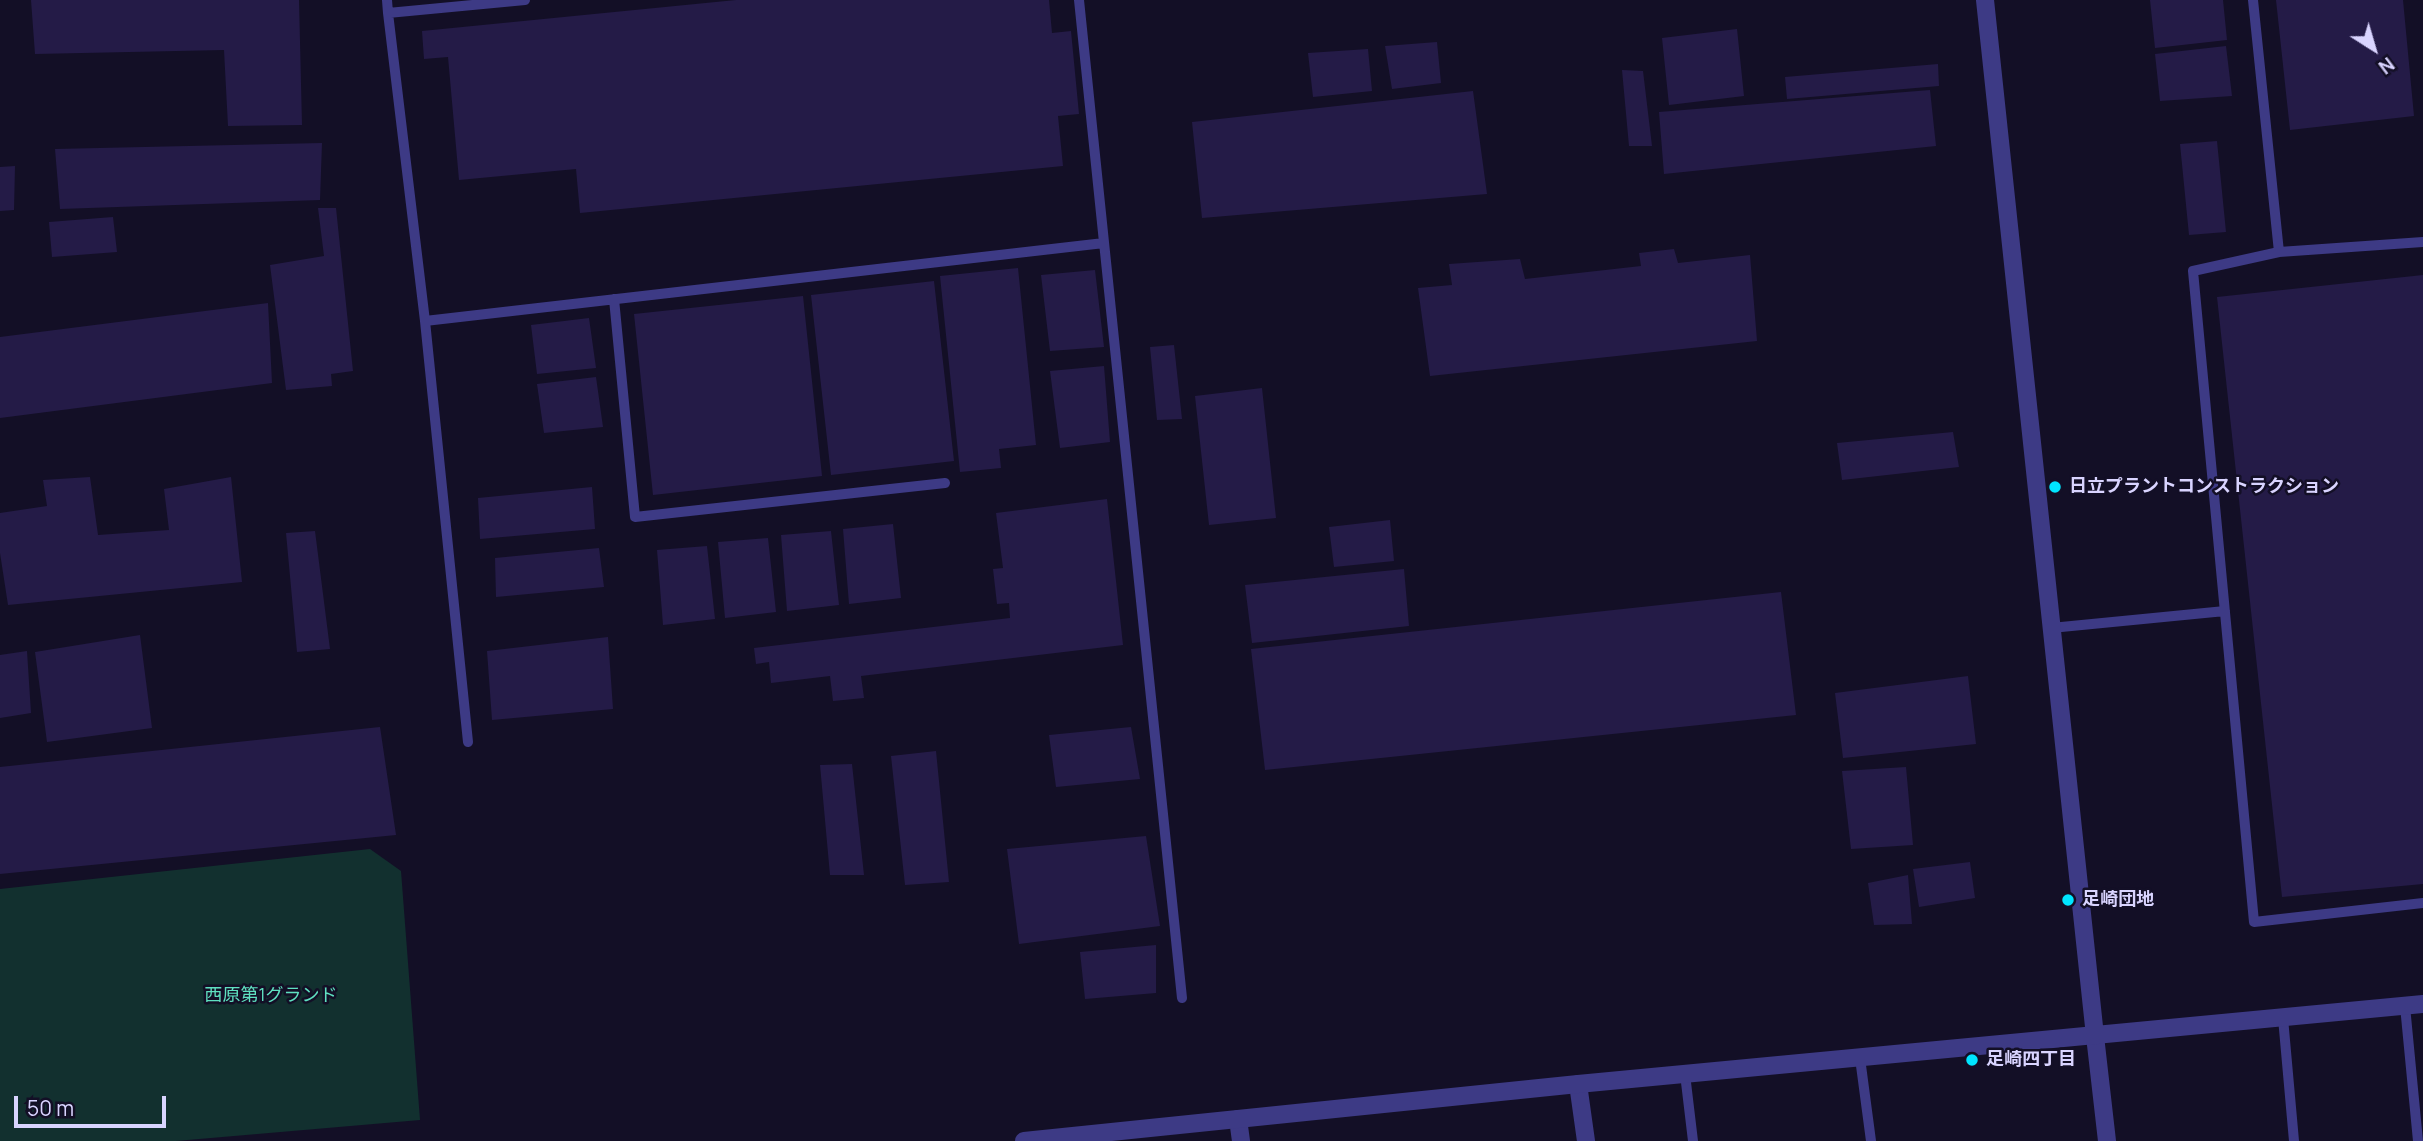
<!DOCTYPE html>
<meta charset="utf-8">
<style>
body{margin:0}
#map{position:relative;width:2423px;height:1141px;overflow:hidden;background:#130f26;font-family:Manrope,sans-serif}
canvas{display:block}
.north{position:absolute;left:2339px;top:14px;width:70px;height:70px;-webkit-text-stroke:5px #130f26;paint-order:stroke;rotate:143deg;font-size:19px;font-weight:700;line-height:28px;text-align:center;color:#d9d4ff}
.north::after{content:'';display:block;margin:auto;width:24px;height:32px;background:#d9d4ff;clip-path:polygon(50% 0,100% 100%,50% 72%,0 100%)}
.scale{position:absolute;left:14px;top:1096px;width:152px;height:32px;box-sizing:border-box;border:4px solid #d9d4ff;border-top:0;padding-left:9px;font-size:21px;line-height:24px;white-space:nowrap;color:#d9d4ff;-webkit-text-stroke:5px #130f26;paint-order:stroke}
</style>
<div id="map">
<canvas width="2423" height="1141"></canvas>
<div class="north">N</div>
<div class="scale">50 m</div>
</div>
<script>
const g = document.querySelector('canvas').getContext('2d');
g.lineJoin = 'round';
function paint(path, color) { g.fillStyle = color; g.fill(path, 'evenodd'); }
function strokePath(path, color, width, dash) { g.strokeStyle = color; g.lineWidth = width; g.lineCap = dash ? 'butt' : 'round'; g.setLineDash(dash || []); g.stroke(path); }
function drawText(font, color, halo, rows, align = 'center') {
  g.font = font + ' Manrope,"Noto Sans JP",sans-serif'; g.lineWidth = 5; g.setLineDash([]); g.textBaseline = 'middle'; g.strokeStyle = halo; g.fillStyle = color; for (const [text, x, y, turn = 0] of rows) {
    g.save(); g.translate(x, y); g.rotate((+turn || 0) * Math.PI / 180); g.textAlign = isNaN(turn) ? turn : align; if (halo) g.strokeText(text, 0, 0); g.fillText(text, 0, 0); g.restore();
  }
}
paint(new Path2D(`
 M370 849 401 871 420 1120 176 1141H0V889Z`), '#12302f');
paint(new Path2D(`
 M31 0H299L302 125 228 126 224 50 35 54Z
 M736 0H1049L1052 33 1071 31 1079 114 1058 116 1063 166 580 213 576 169 459 180 448 57 424 59 422 31Z
 M2150 0H2223L2227 40 2155 48Z
 M2276 0H2403L2414 116 2290 130Z
 M1737 29 1744 96 1669 105 1662 38Z
 M1437 42 1441 83 1392 89 1385 46Z
 M2226 46 2232 96 2160 101 2155 54Z
 M1368 49 1372 91 1313 97 1308 53Z
 M1938 64 1939 86 1787 99 1785 77Z
 M1622 70 1643 71 1652 146H1629Z
 M1930 90 1936 146 1664 174 1659 112Z
 M1473 91 1487 194 1202 218 1192 122Z
 M2217 141 2226 232 2189 235 2180 144Z
 M322 143 320 200 60 209 55 149Z
 M15 166 14 210 0 211V167Z
 M318 208H336L353 371 331 374 332 386 286 390 270 265 324 256Z
 M113 217 117 252 52 257 49 222Z
 M1674 249 1678 263 1750 255 1757 341 1430 376 1418 288 1452 285 1449 264 1520 259 1525 279 1641 266 1639 253Z
 M1018 268 1036 445 999 449 1001 468 960 472 940 276Z
 M1095 270 1104 347 1050 351 1041 275Z
 M2423 275V884L2282 897 2217 297Z
 M934 281 954 461 831 475 811 295Z
 M803 296 822 476 653 495 634 314Z
 M268 303 272 383 0 418V337Z
 M589 318 596 368 537 374 531 325Z
 M1174 345 1182 419 1157 420 1150 347Z
 M1104 366 1110 442 1060 448 1050 371Z
 M596 377 603 427 544 433 537 384Z
 M1262 388 1276 518 1209 525 1195 396Z
 M1953 432 1959 467 1842 480 1837 443Z
 M90 477 98 535 169 530 164 489 231 477 242 582 8 605 0 553V513L47 506 43 480Z
 M592 487 595 529 480 539 478 498Z
 M1107 499 1123 645 861 676 864 698 833 701 830 676 771 683 769 662 756 664 754 648 1010 618 1009 603 997 604 993 569 1003 568 996 513Z
 M1390 520 1394 561 1334 567 1329 527Z
 M893 524 901 598 849 604 843 529Z
 M315 531 330 649 297 652 286 533Z
 M831 531 839 605 787 611 781 535Z
 M768 538 776 612 725 618 718 542Z
 M707 546 715 619 663 625 657 550Z
 M599 548 604 587 496 597 495 558Z
 M1404 569 1409 626 1252 643 1245 585Z
 M1781 592 1796 715 1265 770 1251 649Z
 M140 635 152 728 47 742 35 652Z
 M608 637 613 709 492 720 487 651Z
 M27 651 31 713 0 718V655Z
 M1968 676 1976 744 1843 758 1835 693Z
 M380 727 396 835 0 874V767Z
 M1131 727 1140 779 1056 787 1049 735Z
 M936 751 949 882 905 885 891 756Z
 M852 764 864 875H830L820 765Z
 M1906 767 1913 845 1851 849 1842 771Z
 M1146 836 1160 926 1019 944 1007 849Z
 M1970 862 1975 898 1919 907 1913 869Z
 M1908 875 1912 924 1874 925 1868 883Z
 M1156 945V993L1085 999 1080 952Z`), '#241b47');
strokePath(new Path2D(`
 M387 0 388 13 525 0
 M1079 0 1182 998
 M2253 0 2279 252 2193 271 2254 922 2423 903
 M388 13 425 321
 M2279 252 2423 242
 M614 299 635 517 945 483
 M2051 628 2225 611
 M468 742 425 321 1104 243
 M2405 1006 2418 1141
 M2283 1018 2294 1141
 M1860 1058 1871 1141
 M1685 1074 1693 1141`), '#3d3a85', 10);
strokePath(new Path2D(`
 M2095 1036 2107 1141
 M1578 1084 1586 1141
 M1238 1119 1241 1141`), '#3d3a85', 18);
strokePath(new Path2D(`
 M1985 0 2095 1036
 M1024 1141 1578 1084 2423 1004`), '#3d3a85', 18);
for (const [x, y, r, color] of [
 [2055,487,7,"#00e5ff"],
 [2068,900,7,"#00e5ff"],
 [1972,1060,7,"#00e5ff"]
]) { const dot = new Path2D(); dot.arc(x, y, r, 0, 2 * Math.PI); g.fillStyle = color; g.fill(dot); strokePath(dot, '#130f26', 2.5); }
drawText('bold 18px', '#d9d4ff', '#130f26', [
 ["日立プラントコンストラクション",2069,487],
 ["足崎団地",2082,900],
 ["足崎四丁目",1986,1060]
], 'left');
drawText('18px', '#5fe0c0', '#130f26', [
 ["西原第1グランド",271,996]
]);
</script>
